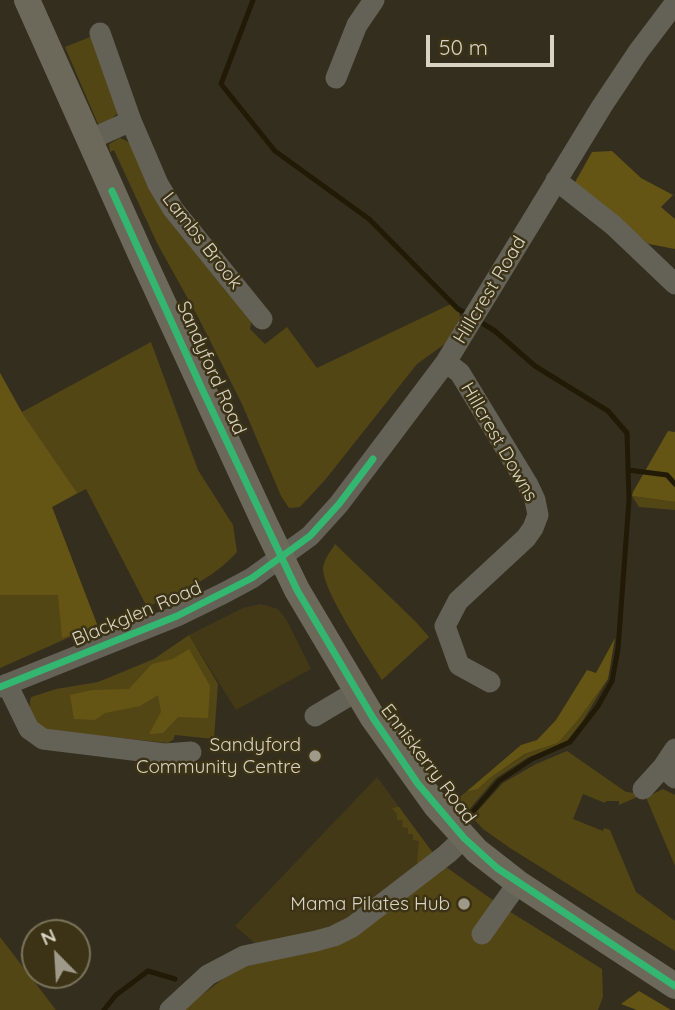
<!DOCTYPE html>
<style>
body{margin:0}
#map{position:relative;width:675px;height:1010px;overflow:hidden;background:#342e1e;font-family:Quicksand,sans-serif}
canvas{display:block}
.north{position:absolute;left:21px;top:919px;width:70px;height:70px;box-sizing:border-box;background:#3c3316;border:2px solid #7a735b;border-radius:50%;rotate:336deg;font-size:19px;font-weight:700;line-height:28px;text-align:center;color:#d8d3c2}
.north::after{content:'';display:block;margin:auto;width:24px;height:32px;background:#9f9989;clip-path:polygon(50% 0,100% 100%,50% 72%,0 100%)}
.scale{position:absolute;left:426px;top:35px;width:128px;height:32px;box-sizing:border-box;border:4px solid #d8d3c2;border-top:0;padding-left:9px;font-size:21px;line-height:24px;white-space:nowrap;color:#d8d3c2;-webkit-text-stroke:5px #3c3316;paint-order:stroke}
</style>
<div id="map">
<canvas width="675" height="1010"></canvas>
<div class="north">N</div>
<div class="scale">50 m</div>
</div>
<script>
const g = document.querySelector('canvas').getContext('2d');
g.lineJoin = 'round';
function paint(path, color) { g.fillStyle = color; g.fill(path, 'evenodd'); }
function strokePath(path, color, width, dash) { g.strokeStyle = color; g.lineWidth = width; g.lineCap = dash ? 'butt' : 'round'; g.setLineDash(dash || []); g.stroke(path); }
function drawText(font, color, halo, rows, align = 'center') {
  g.font = font + ' Quicksand,sans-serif'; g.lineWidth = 5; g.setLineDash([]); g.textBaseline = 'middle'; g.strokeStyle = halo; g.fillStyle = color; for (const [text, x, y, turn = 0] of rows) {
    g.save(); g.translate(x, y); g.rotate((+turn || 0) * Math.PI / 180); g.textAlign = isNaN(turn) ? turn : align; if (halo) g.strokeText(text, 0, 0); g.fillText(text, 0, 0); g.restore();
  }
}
paint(new Path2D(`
 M261 604 278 609 286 619 311 669 236 710 189 635 243 608Z
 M377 777 433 853 338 927 257 945 235 926Z`), '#433916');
paint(new Path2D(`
 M95 35 118 113 106 124H98L65 47Z
 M120 138 131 143 252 320 250 329 265 344 287 327 317 368 453 303 458 309 461 320 449 341 417 364 325 480 300 507 289 508 281 496 242 404 198 317 157 243 114 150 110 152 109 144Z
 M151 342 198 470 233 525 237 552C212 580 180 592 147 607L86 489 52 507 98 627 79 633 0 668V373L22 412Z
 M632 496 675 502V510L639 507Z
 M335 544 416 622 429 637 382 680C368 657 323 592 323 568 324 559 331 551 335 544Z
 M189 635 218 684 214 739 175 735 173 740 168 743 46 730C33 724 27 710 31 697L56 689 98 682 154 659Z
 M608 679 582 722 566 742 527 758 496 778 467 812 457 799 466 792 478 789 490 778 526 754 558 743 578 720Z
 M567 751 626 792 644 794 619 805V801H606L605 803 583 794 573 819 603 831 604 828 610 830 636 892 675 921V951L510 848 483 829 472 817 503 783 536 764Z
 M663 789 675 795V866L645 795 649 796Z
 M399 807 433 853 423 864 417 863 419 841 413 840V834H408V828L402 827 403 820H397V814L392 808Z
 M446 867 504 908 602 969 603 997 598 1010H182L240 966 312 952Z
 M0 937 56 1010H0Z`), '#534615');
paint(new Path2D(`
 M612 151 641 178 673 195 661 207 675 219V249L649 244 574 184 592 152Z
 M0 373 22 413 77 493 52 507 98 627 62 638 58 595H0Z
 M668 431 675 432V502L632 496 633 492Z
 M615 638 608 679 578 720 558 743 525 754 490 778 478 789 466 792 521 745 537 740 556 720 587 670 596 673Z
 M189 649 210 686 208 718 178 717 163 733 149 734 161 712 158 695 140 706 105 713 95 720 74 719 70 695 92 690 129 689 152 664 173 659Z
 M639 991 671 1010H637L621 1004Z`), '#655515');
strokePath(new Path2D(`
 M253 0 221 84 275 151 369 219 458 309 469 315
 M628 470 667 475 675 484
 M470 815 499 781 532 759 570 742 598 706 612 681 618 649 629 500 627 433 608 411 535 366 495 331 477 320
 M104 1010 116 995 148 971 175 979`), '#201a06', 5);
strokePath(new Path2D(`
 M100 33 131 121 158 184 173 209 262 319
 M336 78 357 25 374 0
 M89 140 131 121
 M556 180 613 225 675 284
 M446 362 460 373 528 485 535 500 538 515 533 528 526 538 458 601 445 626 459 665 490 682
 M7 684 29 729 43 739 165 754 191 752
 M0 687 177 616 224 593 252 578 310 536 339 504 446 362 602 106 638 52 675 3
 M315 716 357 691
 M675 749 663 767 675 778
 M643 789 663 767
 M482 934 518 883
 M170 1010 208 975 244 956 316 941 334 936 352 927 447 854 464 838`), '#646157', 21);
strokePath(new Path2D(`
 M27 0 141 255 265 524 297 590 373 718 436 806 477 851 518 883 675 986`), '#6d695a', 26);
strokePath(new Path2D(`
 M112 191 202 389 297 590 373 718 418 784 464 838 497 868 675 986
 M0 687 177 616 252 578 310 536 339 504 373 459`), '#33b770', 7);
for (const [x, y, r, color] of [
 [315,756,7,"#9f9989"],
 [464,904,7,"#9f9989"]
]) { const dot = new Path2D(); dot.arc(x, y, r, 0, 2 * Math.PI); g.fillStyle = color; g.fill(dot); strokePath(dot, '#3c3316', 2.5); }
drawText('19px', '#d8d3c2', '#3c3316', [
 ["Lambs Brook",202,241,52],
 ["Hillcrest Road",490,290,-59],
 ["Sandyford Road",211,368,66],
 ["Hillcrest Downs",499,442,60],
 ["Blackglen Road",137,614,-23],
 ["Enniskerry Road",428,764,53]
]);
drawText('19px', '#d8d3c2', '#3c3316', [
 ["Sandyford",301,745],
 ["Community Centre",301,767],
 ["Mama Pilates Hub",450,904]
], 'right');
</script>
